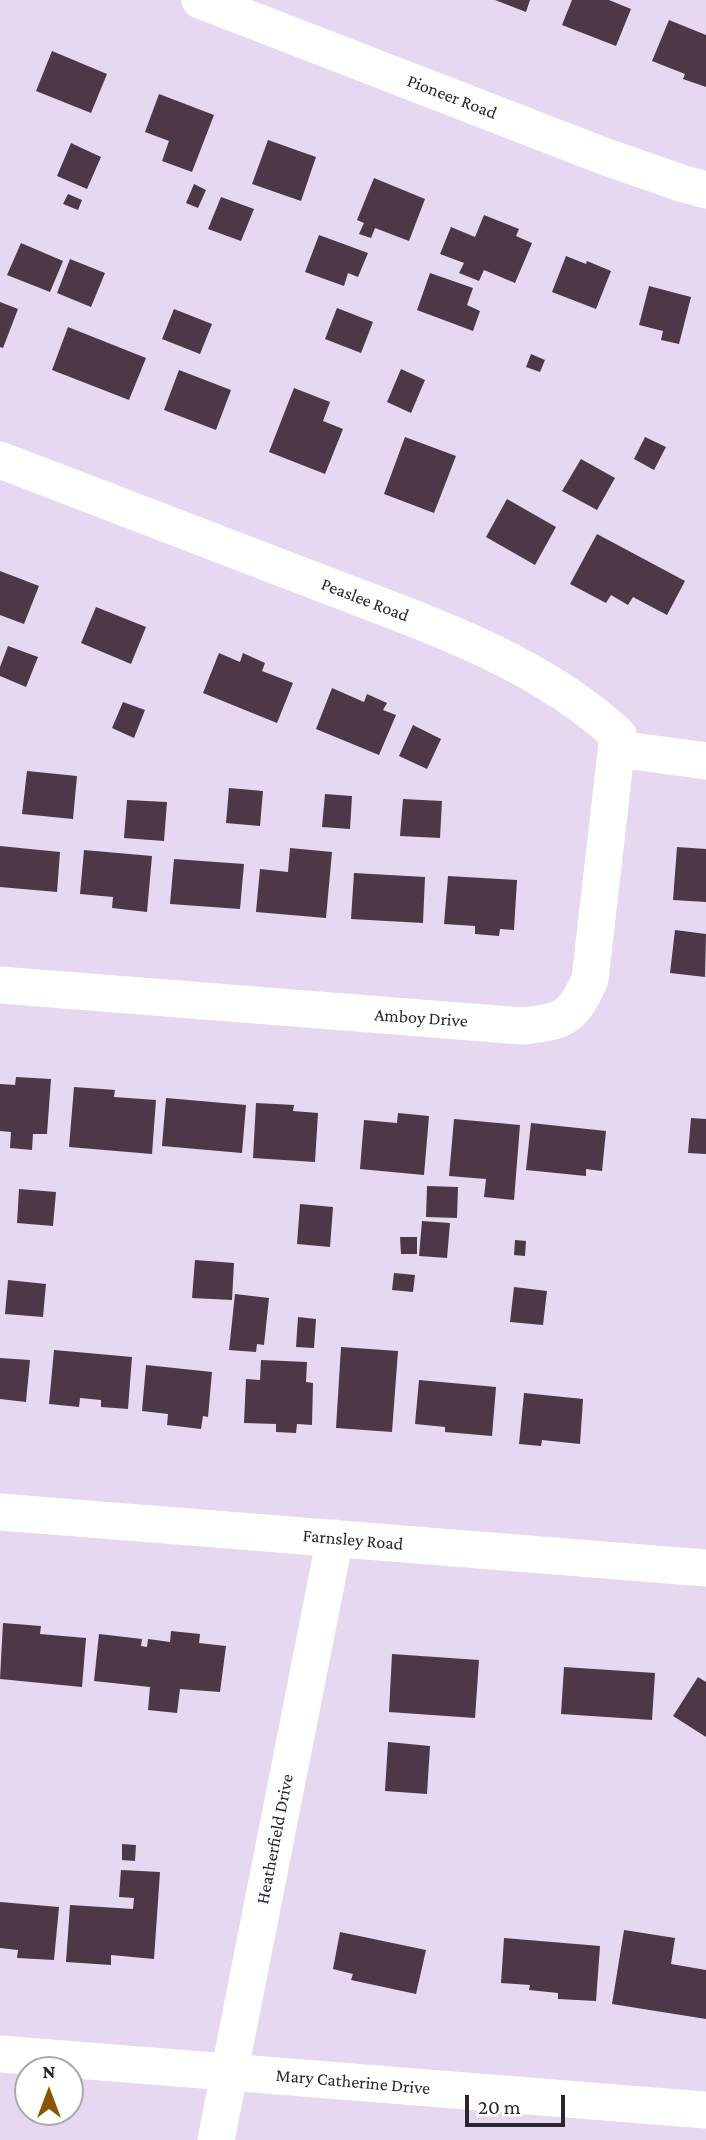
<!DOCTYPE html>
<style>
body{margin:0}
#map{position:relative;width:706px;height:2140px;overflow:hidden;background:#e6d8f1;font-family:"Crimson Pro",serif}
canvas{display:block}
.north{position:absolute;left:14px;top:2056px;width:70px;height:70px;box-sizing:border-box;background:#fff;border:2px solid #aaa8ab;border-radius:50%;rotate:0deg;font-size:19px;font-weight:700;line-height:28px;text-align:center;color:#2b252e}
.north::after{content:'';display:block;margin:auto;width:24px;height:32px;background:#8b5505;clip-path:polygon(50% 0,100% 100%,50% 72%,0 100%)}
.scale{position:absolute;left:465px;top:2095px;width:100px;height:32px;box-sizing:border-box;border:4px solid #2b252e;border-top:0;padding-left:9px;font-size:21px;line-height:24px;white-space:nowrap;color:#2b252e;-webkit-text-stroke:5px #fff;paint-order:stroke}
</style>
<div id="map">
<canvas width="706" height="2140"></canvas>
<div class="north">N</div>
<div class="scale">20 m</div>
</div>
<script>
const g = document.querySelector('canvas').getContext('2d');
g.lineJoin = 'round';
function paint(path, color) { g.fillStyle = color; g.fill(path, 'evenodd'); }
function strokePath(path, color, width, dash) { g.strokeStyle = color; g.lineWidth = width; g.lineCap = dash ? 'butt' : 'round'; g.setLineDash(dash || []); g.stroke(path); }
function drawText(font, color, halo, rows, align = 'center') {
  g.font = font + ' "Crimson Pro",serif'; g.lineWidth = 7; g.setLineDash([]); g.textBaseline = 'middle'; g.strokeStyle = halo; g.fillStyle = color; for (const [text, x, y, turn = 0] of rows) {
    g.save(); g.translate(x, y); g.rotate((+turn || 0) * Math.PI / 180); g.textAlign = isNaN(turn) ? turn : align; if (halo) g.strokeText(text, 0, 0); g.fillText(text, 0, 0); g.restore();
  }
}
paint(new Path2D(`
 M495 0H530L526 12Z
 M572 0H609L631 9 616 46 562 25Z
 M669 20 706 35V87L683 79 685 74 652 61Z
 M52 51 107 74 91 113 36 91Z
 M159 94 214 115 192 172 162 161 169 141 145 132Z
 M268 140 316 157 301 201 252 184Z
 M71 143 101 157 87 189 57 176Z
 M374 178 425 199 409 241 375 228 371 238 359 234 364 223 357 220Z
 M194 184 206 190 198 208 186 203Z
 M68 194 82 200 78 210 63 204Z
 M221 197 254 209 241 241 208 229Z
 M484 215 519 229 516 236 532 243 515 283 484 270 479 281 459 273 464 263 440 254 451 227 475 237Z
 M319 235 368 253 358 277 348 273 344 286 305 272Z
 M21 243 63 261 50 292 7 275Z
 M566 256 586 264 587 261 611 271 596 309 552 292Z
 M70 259 105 273 91 307 57 293Z
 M430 273 473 288 467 305 480 311 473 331 417 310Z
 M649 286 691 297 679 344 661 340 663 331 639 325Z
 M0 302 18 309 3 348 0 347Z
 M337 308 373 322 361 353 325 339Z
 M174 309 212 324 200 354 162 339Z
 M68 327 146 358 129 400 52 370Z
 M531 354 545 360 540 372 526 367Z
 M401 369 425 380 411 413 387 402Z
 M179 370 231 390 216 430 164 410Z
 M294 388 330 402 323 421 343 429 325 474 269 452Z
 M405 437 456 456 434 513 384 494Z
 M645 437 666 447 654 470 634 459Z
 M581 459 615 478 597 510 562 491Z
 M507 499 556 527 535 565 486 537Z
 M597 534 685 581 667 615 633 597 628 605 611 595 606 603 570 584Z
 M0 571 39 586 24 624 0 615Z
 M96 607 146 627 131 664 81 643Z
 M8 646 38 657 26 687 0 676V667Z
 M219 653 240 662 243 653 265 663 262 671 293 683 277 723 203 693Z
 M332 688 364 702 367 694 387 703 383 710 396 715 379 755 316 729Z
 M123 702 145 710 134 738 112 728Z
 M413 725 441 739 427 769 399 756Z
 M27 771 77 776 73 819 22 814Z
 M229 788 263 791 260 826 226 823Z
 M325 794 352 796 350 829 322 827Z
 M403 799 442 801 440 838 400 836Z
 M127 800 167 802 164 841 124 838Z
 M0 846 60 852 57 892 0 887Z
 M677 847 706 849V902L673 900Z
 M290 848 332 852 326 918 256 912 260 869 288 872Z
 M84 850 152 856 147 912 112 908 113 897 80 894Z
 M174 859 244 864 240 909 170 904Z
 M354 873 425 877 423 923 351 919Z
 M448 876 517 880 514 930 500 929 499 936 475 934V926L444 924Z
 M675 930 706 934 705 977 670 973Z
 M16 1077 51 1079 47 1134H33L32 1150 10 1148 11 1132 0 1131V1084L15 1085Z
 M74 1087 115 1090 114 1097 156 1100 152 1154 69 1147Z
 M166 1098 246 1105 242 1153 162 1146Z
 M256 1103 294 1105 293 1111 318 1113 315 1162 253 1158Z
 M398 1113 429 1116 424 1175 360 1169 364 1120 397 1123Z
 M691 1118 706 1119V1154L688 1153Z
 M454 1119 520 1125 514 1200 484 1197 486 1179 449 1176Z
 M531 1123 606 1131 602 1171 586 1169V1176L526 1170Z
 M427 1186 458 1187 457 1218 426 1217Z
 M19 1189 56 1192 53 1226 17 1223Z
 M300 1204 333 1207 330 1247 297 1244Z
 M422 1221 450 1223 447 1258 419 1256Z
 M400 1237H417V1254H401Z
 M515 1240 526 1241 525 1256 514 1255Z
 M195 1260 234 1263 232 1300 192 1298Z
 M394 1273 415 1275 413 1292 392 1290Z
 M8 1280 46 1284 43 1317 5 1314Z
 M514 1287 547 1291 543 1325 510 1322Z
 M235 1294 269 1298 264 1345 257 1344 256 1352 229 1350Z
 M298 1317 316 1319 314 1348 296 1347Z
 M341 1347 398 1351 392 1432 336 1428Z
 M54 1350 132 1357 128 1409 101 1407V1400L80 1398 79 1407 49 1404Z
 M0 1358 30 1360 26 1402 0 1399Z
 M261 1360 307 1362 306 1382 313 1383 312 1425 297 1424 296 1433 276 1432V1424L244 1423 246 1379 260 1380Z
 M146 1365 212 1372 208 1417 203 1416 201 1429 167 1425 168 1414 142 1411Z
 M419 1380 496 1387 492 1436 445 1432V1427L415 1424Z
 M524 1393 583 1399 580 1444 542 1440 541 1446 519 1444Z
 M3 1623 41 1626 40 1634 86 1638 82 1687 0 1679Z
 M171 1631 200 1634 199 1643 226 1646 220 1692 180 1689 177 1713 148 1710 150 1687 94 1681 99 1634 142 1639 141 1646 147 1647 148 1639 170 1642Z
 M392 1654 479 1660 475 1718 389 1712Z
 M564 1667 655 1673 652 1720 561 1714Z
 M698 1677 706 1682V1737L673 1716Z
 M388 1742 430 1746 427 1794 385 1791Z
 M122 1844 136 1845 135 1861 122 1860Z
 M121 1870 160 1872 154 1959 111 1955V1965L66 1962 70 1905 133 1909 134 1898 119 1897Z
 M0 1902 59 1907 54 1960 17 1958 18 1950 0 1948Z
 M624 1930 675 1938 671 1964 706 1970V2019L612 2004Z
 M340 1932 426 1950 416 1994 351 1980 353 1974 333 1969Z
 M504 1938 600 1946 596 2001 558 1999V1993L529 1990 530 1985 501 1983Z`), '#4c3847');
strokePath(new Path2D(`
 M200 0 606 157 684 184 706 190
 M0 460C104 500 208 540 313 580 416 620 536 658 618 735L590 979C573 1018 564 1022 522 1026L0 985
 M618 749 706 761
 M0 1512 706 1568
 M0 2054 706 2110
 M216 2140 335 1538`), '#fff', 37);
drawText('18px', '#2b252e', '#fff', [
 ["Pioneer Road",452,97,21],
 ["Peaslee Road",365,600,21],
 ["Amboy Drive",421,1018,4],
 ["Farnsley Road",353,1540,5],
 ["Heatherfield Drive",275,1839,-79],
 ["Mary Catherine Drive",353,2082,5]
]);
</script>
